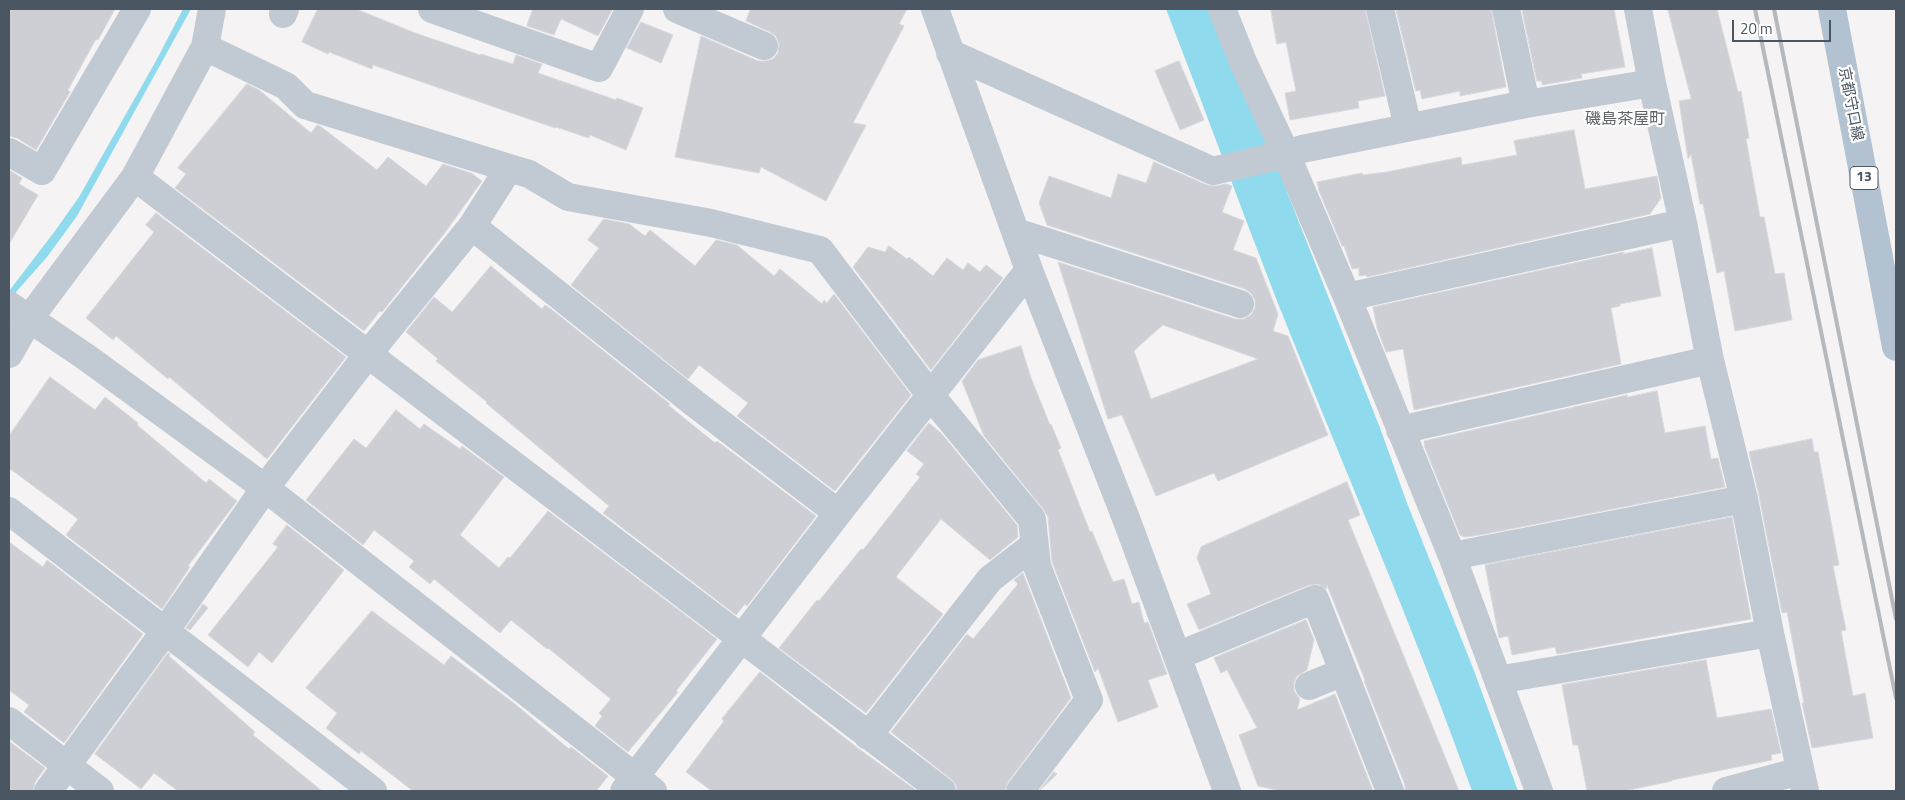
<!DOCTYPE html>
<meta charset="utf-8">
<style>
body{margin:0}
#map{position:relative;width:1905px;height:800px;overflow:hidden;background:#f5f3f3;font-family:"Titillium Web",sans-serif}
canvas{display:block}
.frame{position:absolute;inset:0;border:10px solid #4a5661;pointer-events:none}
.scale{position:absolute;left:1732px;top:20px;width:99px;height:22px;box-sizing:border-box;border:2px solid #4a5661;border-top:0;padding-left:6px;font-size:15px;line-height:18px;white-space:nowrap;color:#4a5661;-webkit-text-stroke:4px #fff;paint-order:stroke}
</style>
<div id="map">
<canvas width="1905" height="800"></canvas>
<div class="frame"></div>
<div class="scale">20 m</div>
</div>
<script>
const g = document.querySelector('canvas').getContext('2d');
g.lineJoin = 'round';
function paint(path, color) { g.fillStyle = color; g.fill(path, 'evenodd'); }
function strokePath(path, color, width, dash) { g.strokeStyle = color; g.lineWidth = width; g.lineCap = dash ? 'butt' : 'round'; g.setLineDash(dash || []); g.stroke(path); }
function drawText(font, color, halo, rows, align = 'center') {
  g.font = font + ' "Titillium Web","Noto Sans JP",sans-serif'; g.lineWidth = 4.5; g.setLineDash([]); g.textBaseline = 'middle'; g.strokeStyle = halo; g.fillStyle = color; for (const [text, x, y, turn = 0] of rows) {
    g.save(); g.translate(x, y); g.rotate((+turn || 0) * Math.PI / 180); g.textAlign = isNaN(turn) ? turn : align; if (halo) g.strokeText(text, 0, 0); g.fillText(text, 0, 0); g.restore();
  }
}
paint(new Path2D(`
 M183 9H191L77 216 47 257 17 291 9 304V291L55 231 79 197 157 59Z
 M1166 9H1215L1380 428 1407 503 1473 668 1518 791H1472C1413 625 1342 464 1277 301 1239 204 1204 106 1166 9Z`), '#90daee');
const building = new Path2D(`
 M9 9H115L98 40 96 39 68 90 70 92 36 150 17 138 9 136Z
 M318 9H356L415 33 480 55 481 54 513 64 516 55 542 64 538 73 616 100 617 98 643 108 626 150 590 135 589 138 556 127 555 128 373 65 372 69 329 52 328 54 302 42Z
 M533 9H610L612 10 598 36 561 19 554 35 527 26Z
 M751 9H907L899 24 904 26 853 123 866 125 826 201 761 167 759 173 675 157 701 36 758 61H766L773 59 778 53 779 44 776 36 770 32 746 21Z
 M1271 9H1365L1385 96 1358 101 1359 108 1290 120 1285 93 1296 91 1286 42 1277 44Z
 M1396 9H1491L1506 87 1460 96V91L1422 99 1420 90 1416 91Z
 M1522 9H1614L1625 67 1581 74 1582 78 1542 85V81H1537Z
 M1668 9H1717L1738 92 1741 91 1749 138 1746 139 1760 217H1764L1775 274 1784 273 1792 320 1735 331 1724 271 1717 273 1703 204H1700L1691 154 1688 159 1679 101 1691 99Z
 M641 22 673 35 661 63 627 48Z
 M1179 61 1204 120 1180 130 1155 71Z
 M247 84 259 90 311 133 317 125 320 126 377 170 388 157 426 186 443 164 471 173 482 181 444 234 382 312 380 311 364 331 175 188 186 174 178 168Z
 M1574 130 1585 189 1657 176 1661 198 1650 214 1367 277 1366 275 1359 276V268L1352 269 1344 246H1342L1319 191 1317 182 1362 173 1363 175 1387 172 1461 157 1462 165 1517 155 1514 141Z
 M1154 162 1207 185 1216 186 1226 184 1232 186 1222 212 1244 221 1233 250 1256 258 1278 314 1273 331 1288 336 1328 435 1218 481 1214 473 1156 496 1122 415 1108 419 1058 262 1235 319H1244L1251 315 1255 308V300L1251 293 1245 289 1047 225 1039 203 1049 176 1111 198 1118 174 1146 183ZM1163 325 1258 359 1151 399 1134 351Z
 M9 170 22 178 19 184 38 195 9 244Z
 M156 213 346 357 267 459 169 377 168 379 116 336 113 340 86 318 154 232 146 225Z
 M604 219 629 224 645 236 650 230 695 266 716 240 737 245 774 276 780 269 822 304 824 300 827 303 834 294 911 395 835 491 737 416 748 403 699 365 688 379 571 285 599 248 588 240Z
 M889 246 907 259 909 257 933 276 947 258 963 270 968 263 980 272 986 265 1003 278 931 370 853 267 868 247 885 252Z
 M1652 248 1661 296 1620 304V306L1611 308 1621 364 1414 410 1403 349 1386 352 1377 328 1373 307 1624 252 1623 254Z
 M491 266 542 309 545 305 551 309 670 404 668 405 715 443 717 441 816 516 747 606 745 604 736 615 603 513 609 506 486 403 487 402 436 361 438 359 406 332 434 297 452 312Z
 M1021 346 1031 378 1050 425 1051 424 1061 448 1058 450 1090 532 1092 531 1113 582 1124 579 1132 604 1139 602 1144 623 1148 622 1167 674 1148 680 1158 707 1118 722 1098 668 1095 672 1052 562 1048 517 1044 510 984 436 962 381 978 360Z
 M50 377 95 410 105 397 138 423 137 425 206 483 209 479 237 501 188 566 190 567 162 609 66 535 78 519 9 468V436Z
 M1657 391 1665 433 1705 426 1711 459 1718 458 1725 487 1480 535 1464 537 1460 535 1425 448 1424 441 1627 395V397Z
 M396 410 420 429 424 424 460 449 462 446 504 477 460 535 499 568 508 557 510 558 548 511 717 639 676 691 678 692 628 752 595 726 602 716 599 713 611 699 548 648 547 649 511 620 500 633 434 579 430 584 409 567 414 561 374 530 363 545 306 500 354 439 366 448Z
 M929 423 941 433 1017 525 1018 537 990 560 941 519 896 577 943 614 866 713 779 648 817 600 819 601 861 549 863 550 920 477 916 474 924 464 907 451Z
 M1812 439 1814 452H1818L1839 565 1833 566 1846 630 1841 631 1853 696 1865 693 1873 738 1812 748 1802 703H1804L1787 612 1782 613 1759 496 1749 452Z
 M1347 482 1360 515 1348 520 1459 791H1405V785L1364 681 1365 680 1327 585 1326 589 1318 584 1309 585 1199 630 1187 604 1211 594 1197 558 1201 547Z
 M1732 517 1751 619 1557 654 1555 647 1512 655 1508 636 1499 638 1485 565Z
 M287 525 344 570 272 663 259 652 248 667 208 635 278 547 273 544Z
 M9 542 43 567 47 560 143 634 64 743 24 712 29 705 9 690Z
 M1023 573 1071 698 1008 782 1005 791H957L956 785 951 779 891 732 967 634 973 639 1018 584 1014 580Z
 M203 604 208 608 190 630 186 628Z
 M372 611 444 665 451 656 515 704 569 749 571 747 608 776 596 791H413L361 751 359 754 326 728 337 713 306 688Z
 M1306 620 1314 640 1307 670 1297 676 1294 683V691L1300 699 1297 710 1335 694 1373 791H1281L1258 786 1239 735 1257 728 1227 670 1221 673 1214 658Z
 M168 653 170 654 169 656 255 732 253 735 322 791H178L154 773 141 789 95 754Z
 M1706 660 1717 718 1771 709 1781 753 1771 755 1772 760 1672 780V781L1624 791H1587L1578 745H1573L1562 685Z
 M760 672 859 749 917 791H712L686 772 724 721 722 719Z
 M10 742 45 768 35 782 33 791H9V744Z
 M1054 772 1057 774 1039 791Z`);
paint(building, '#cdcfd5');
strokePath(building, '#d7d9de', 1);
strokePath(new Path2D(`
 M432 9 599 68 630 9
 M677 9 764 46
 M935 9 1029 270 1127 521 1227 791
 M1222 9 1243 62 1286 154 1347 297 1452 556 1539 791
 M1380 9 1408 127
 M1506 9 1526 104
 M1638 9 1652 83
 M283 14 285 9
 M205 47 286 86 305 105 509 168
 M950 53 1213 171 1286 154 1302 149 1526 104 1652 83 1683 223 1710 360 1744 499 1770 633 1805 791
 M9 152 42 171 137 9
 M135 177 205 47 212 9
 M472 226 694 403 838 513
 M1016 232 1240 304
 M1347 297 1683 223
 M9 305 86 357 265 488 653 791
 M9 354 29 319 135 177 942 791
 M1400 430 1710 360
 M9 511 373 791
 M1452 556 1744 499
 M1177 656 1315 599 1390 791
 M1498 680 1770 633
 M1309 686 1343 672
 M9 721 100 791
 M868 736 990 579 1034 545
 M48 791 165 631 265 488 368 354 472 226 509 168 529 174 568 197 711 223 820 250 931 396 1032 519 1037 566 1089 700 1020 791
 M624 791 838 513 1029 270
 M1726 791 1800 771`), '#c1cad2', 28);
strokePath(new Path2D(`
 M1832 9 1896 347`), '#b3c2d1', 28);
strokePath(new Path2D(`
 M1755 9 1896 698
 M1774 9 1896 619`), '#b5b8bd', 4);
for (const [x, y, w] of [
 [1864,178,28]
]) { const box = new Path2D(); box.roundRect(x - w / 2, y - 11.5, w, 23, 4); g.fillStyle = '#fff'; g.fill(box); strokePath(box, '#4a5661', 1); }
drawText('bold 14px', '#4a5661', null, [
 ["13",1864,178]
]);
drawText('15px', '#4a5661', '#fff', [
 ["京都守口線",1850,104,79]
]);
drawText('16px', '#5f6368', '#fff', [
 ["磯島茶屋町",1625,120]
]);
</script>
